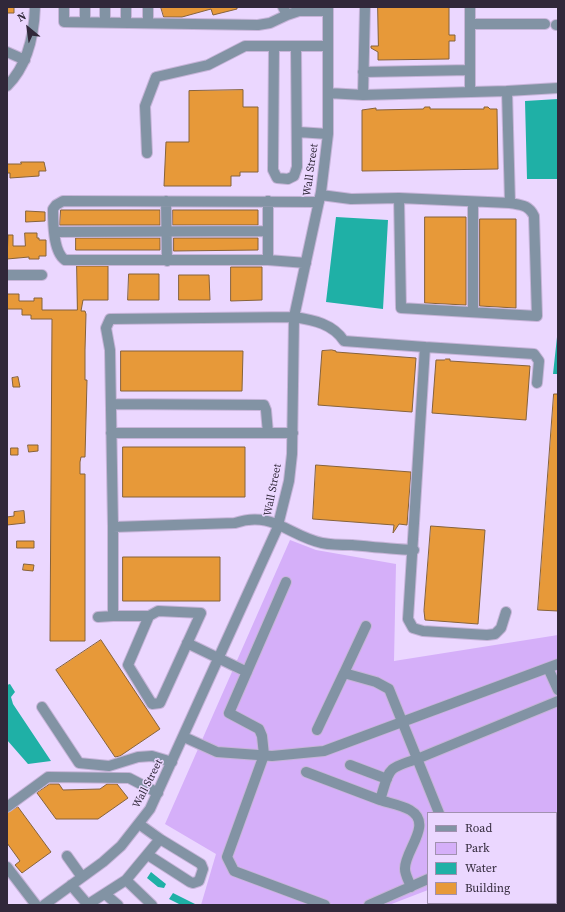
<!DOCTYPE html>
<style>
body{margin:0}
#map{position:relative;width:565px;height:912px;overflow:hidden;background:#ebd7ff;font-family:"Source Serif 4",serif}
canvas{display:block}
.frame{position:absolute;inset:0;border:8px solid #31283a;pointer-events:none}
.legend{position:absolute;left:427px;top:812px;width:130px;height:92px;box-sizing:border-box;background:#ebd7ff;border:1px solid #a191b0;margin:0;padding:5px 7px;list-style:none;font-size:12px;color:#31283a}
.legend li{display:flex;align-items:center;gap:8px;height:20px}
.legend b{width:20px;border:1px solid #a191b0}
.north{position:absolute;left:8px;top:8px;width:40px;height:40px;-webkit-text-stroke:3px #ebd7ff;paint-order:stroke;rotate:331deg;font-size:11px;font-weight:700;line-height:16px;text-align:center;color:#31283a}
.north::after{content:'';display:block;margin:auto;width:14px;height:18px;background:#31283a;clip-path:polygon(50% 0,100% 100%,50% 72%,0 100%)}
</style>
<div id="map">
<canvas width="565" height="912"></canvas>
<div class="frame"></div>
<ul class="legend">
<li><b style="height:5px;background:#8293a4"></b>Road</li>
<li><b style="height:11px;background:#d5aff9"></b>Park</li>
<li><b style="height:11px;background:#1fb0a6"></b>Water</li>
<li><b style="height:11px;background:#e79939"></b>Building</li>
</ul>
<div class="north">N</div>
</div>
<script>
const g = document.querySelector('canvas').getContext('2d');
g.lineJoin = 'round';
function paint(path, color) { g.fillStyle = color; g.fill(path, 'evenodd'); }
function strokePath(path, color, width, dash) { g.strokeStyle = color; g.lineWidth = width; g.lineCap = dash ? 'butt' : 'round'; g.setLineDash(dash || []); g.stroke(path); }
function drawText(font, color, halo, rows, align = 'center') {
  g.font = font + ' "Source Serif 4",serif'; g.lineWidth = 3; g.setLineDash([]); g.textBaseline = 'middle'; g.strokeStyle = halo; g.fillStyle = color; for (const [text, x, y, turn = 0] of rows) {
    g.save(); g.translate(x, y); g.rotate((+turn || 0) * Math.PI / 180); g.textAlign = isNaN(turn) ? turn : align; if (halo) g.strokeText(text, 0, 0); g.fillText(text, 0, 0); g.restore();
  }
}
paint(new Path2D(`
 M290 540 316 550 396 564 394 661 558 635V840H556V813H428V890L389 905H201L216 854 165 824Z`), '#d5aff9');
paint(new Path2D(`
 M558 99V179H527L525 101Z
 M336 217 388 220 383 309 326 302Z
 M557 337 558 338V374H553Z
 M10 684 15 692 11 697 13 704 51 761 28 764 7 740V685Z
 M151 872 166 884 164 888 158 887 147 878Z
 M173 893 197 905H181L169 899Z`), '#1fb0a6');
const building = new Path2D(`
 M7 7H14V13H7Z
 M161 7H237V9L213 15 211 9 182 17H164Z
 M378 7H449V35H455V41H449V59L378 60V52L371 48V46H378Z
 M243 90V107H258V172H240V176H231V186H164L166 142H189V91Z
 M425 107H430V109H484V107H488L490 109H497L498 169 362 171V110L376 108V110L423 109Z
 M21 162H44L46 171H39V176L10 178V173H7V164H21Z
 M61 210H160V225H60Z
 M173 210H258V225H173Z
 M26 211 45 212V221L26 222Z
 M425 217H466V305L425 303Z
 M480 219H516V308L480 306Z
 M25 233H37V238H39V240H46V256H39V259H29V257L7 259 8 235H13V246H25Z
 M76 238H160V250H76Z
 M174 238H258V250L174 251Z
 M77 266H108V300H83L81 311H85L86 314 85 350V380H87L85 457H81L80 462V474H85V641H50L52 319H31V315H22V309H7V294H19V301H34V298H42V310H77Z
 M231 267H262V300L231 301Z
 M129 274H159V300H128Z
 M179 275H209L210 300H179Z
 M332 350 336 351V352L416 358 412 412 318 405 322 351Z
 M121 351H243L242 391H121Z
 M446 359H450V361L530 366 526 420 432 413 436 360H444Z
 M18 377 20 387H13L12 378Z
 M554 394H558V611L538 610Z
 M28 445H38V451L29 452Z
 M123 447H245V497H123Z
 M11 448H18V455H11Z
 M316 465 411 472 407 525 399 524 393 533 394 525 313 519Z
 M24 511 25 523 7 525V517L14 516V512Z
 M431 526 485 530 478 624 425 620 424 611Z
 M17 541H34V548H17Z
 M123 557H220V601H123Z
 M24 564 34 565 33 571 23 570Z
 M101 640 160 729 120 756 115 757 56 670Z
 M50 784H59L63 790 100 789 107 784H117L128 798 98 819H56L37 793Z
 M18 807 51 852 22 873 15 865 20 861 7 843V813Z`);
paint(building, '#e79939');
strokePath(building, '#86623b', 1);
const minor = new Path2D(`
 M64 7V22L258 25 270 23 287 15
 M85 7V22
 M126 7V22
 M148 7V22
 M283 7 287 15 299 11H328
 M105 22V7
 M470 24H545
 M556 25H558
 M296 46 297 167 294 176 288 179 277 178 273 170 274 46H328
 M7 52 25 60
 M363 72 470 70V7
 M7 86C28 65 34 36 35 7
 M507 91 558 88
 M470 92V70
 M363 95 365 7
 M298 132 328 134
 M147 153 145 106 156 77 208 65 245 46H274
 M321 195 351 199 399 198 510 203 507 91 363 95 328 93
 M399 198 401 308 537 316 534 216C529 205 521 205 510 203
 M166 201 167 261
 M268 201V260
 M473 202V312
 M54 232 268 231
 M306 263 268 260H65C53 252 53 222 53 209L56 205 63 201 319 202
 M7 275H42
 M425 347 534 354 539 361 537 383
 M111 404 264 405 266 410 268 433
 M111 433H293
 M113 527V616H149L158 611 201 613 160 703 152 704 128 665 149 616
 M414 550C393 549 373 547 352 545 342 545 332 545 322 543 289 536 272 510 235 523L113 527 110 350 106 328 110 319 294 317C314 320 333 324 344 341L425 347 408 619 413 628 423 631 487 635 495 634 501 628 506 612
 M286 582 229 713 259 729 262 736 264 755 227 857 234 871 325 905
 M98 617 113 616
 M187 643 247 672
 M548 668 558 690
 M344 673 366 626
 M42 707 79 763 109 766 138 757 152 756 172 762
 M317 730 344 673 376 682 389 689 439 813
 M184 737 217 752 272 756 324 751 558 664
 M350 765 387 779
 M306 772 380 800C390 769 385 769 417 759L558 701
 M380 800C389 803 401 805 410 810 434 824 404 851 405 869 405 875 409 881 411 887
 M7 807 48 777 129 778 158 793
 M556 823 558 822
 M139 824 160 839 126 880 152 905
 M556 851 558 850
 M148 855 190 882 193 883 199 881 203 869 201 864 160 839
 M67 856 82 877
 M7 867 36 905
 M71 885 88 905
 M105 894 118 905
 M473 903 474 905
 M537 903 538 905
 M44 905 103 862 121 846 150 809 277 529 289 481 292 454 294 317 321 192 328 134V7
 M87 905 126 880
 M369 905 428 879
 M491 905 496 903`);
strokePath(minor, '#c6b4d8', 12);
strokePath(minor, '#8293a4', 10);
drawText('11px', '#31283a', '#ebd7ff', [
 ["Wall Street",311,170,-82],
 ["Wall Street",273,490,-79],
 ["Wall Street",148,784,-63]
]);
</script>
